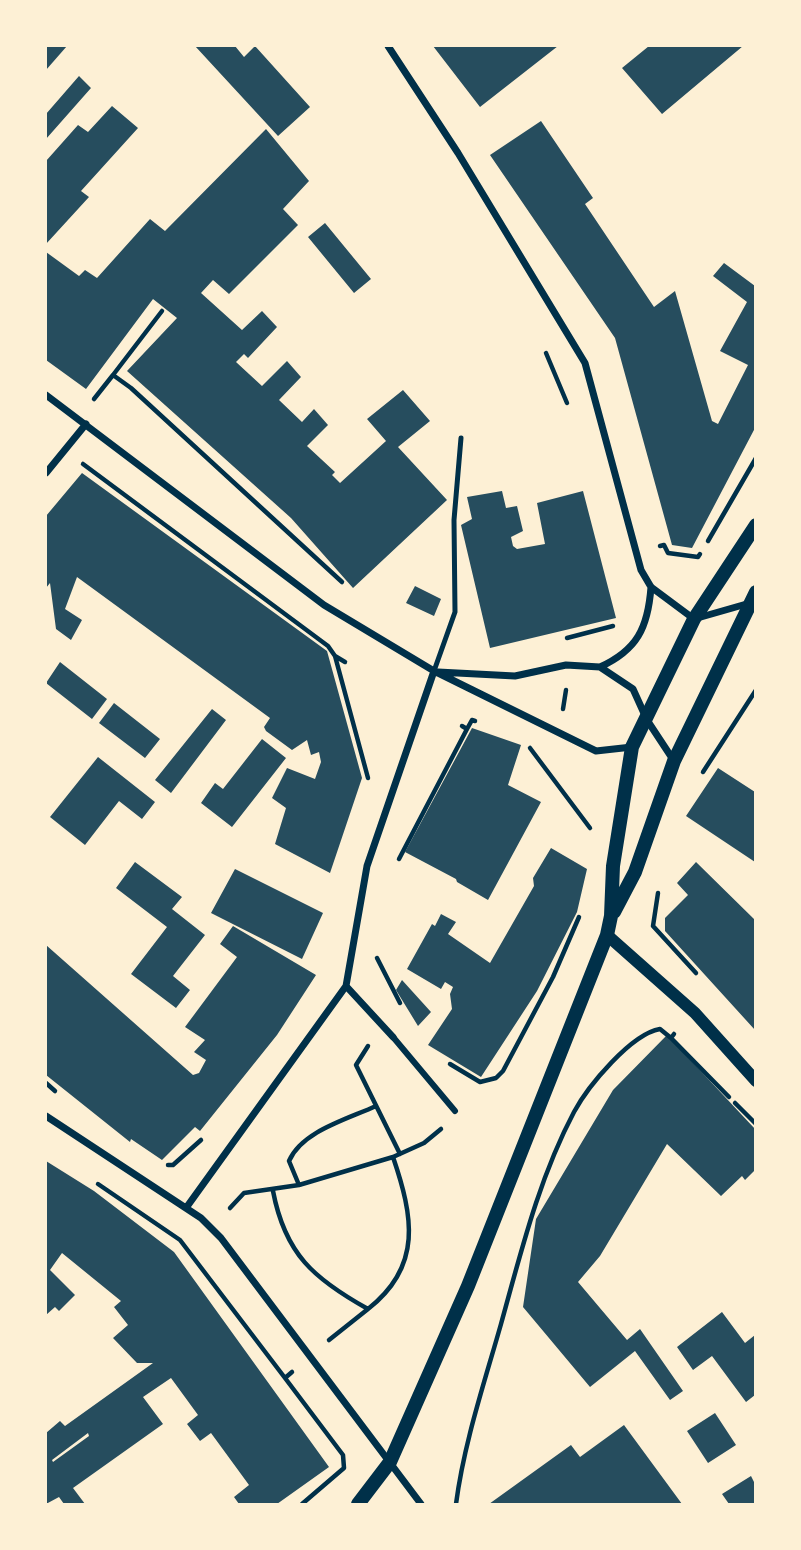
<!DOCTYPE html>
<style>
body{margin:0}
#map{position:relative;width:801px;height:1550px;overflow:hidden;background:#fdf0d5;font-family:"Space Grotesk",sans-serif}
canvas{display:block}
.frame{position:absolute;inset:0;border:47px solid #fdf0d5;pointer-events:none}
</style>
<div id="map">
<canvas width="801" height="1550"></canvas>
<div class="frame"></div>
</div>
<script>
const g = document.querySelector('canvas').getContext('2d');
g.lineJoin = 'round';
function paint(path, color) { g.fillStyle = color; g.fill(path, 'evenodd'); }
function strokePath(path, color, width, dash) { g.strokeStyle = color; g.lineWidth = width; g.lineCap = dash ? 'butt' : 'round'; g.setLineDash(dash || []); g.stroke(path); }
paint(new Path2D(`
 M46 46H67L46 70Z
 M195 46H235L244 57 255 46 310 107 278 136Z
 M433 46H558L480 107Z
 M649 46H743L662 114 622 68Z
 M79 76 91 88 46 139V114Z
 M112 106 138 128 81 191 89 197 46 244V161L78 125 88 132Z
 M541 121 593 198 585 204 654 307 675 291 712 421 718 424 748 365 720 351 747 302 713 276 724 263 755 286V428L692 548 672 545 615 338 490 155Z
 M266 129 309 181 283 209 298 225 229 294 213 280 201 293 242 330 262 311 277 327 248 358 244 354 236 362 262 386 287 361 301 377 279 400 302 422 314 409 328 425 307 446 335 472 332 475 340 483 386 441 367 419 403 390 430 421 398 447 447 500 353 588 291 518 127 371 177 318 153 299 86 389 46 360V252L79 276 85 270 97 278 150 219 165 231Z
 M325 223 371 279 354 293 308 237Z
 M82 473 327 651 362 778 330 873 275 844 286 808 272 798 287 768 315 779 321 762 319 752 311 755 307 740 292 750 266 731 264 727 270 718 77 577 65 609 82 620 71 640 56 629 50 583 46 588V516Z
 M502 491 506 508 517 506 523 531 511 537 513 546 517 549 545 544 537 503 583 491 616 618 490 648 461 525 472 519 467 497Z
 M415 586 441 599 434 616 406 603Z
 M60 662 107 699 92 719 46 683Z
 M114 703 160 739 145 758 99 723Z
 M212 709 226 720 171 793 155 780Z
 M472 728 521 745 508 785 541 802 488 900 457 882 456 879 405 852Z
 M262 739 286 758 232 827 201 803 215 783 223 789Z
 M98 757 155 802 142 819 119 801 85 845 50 817Z
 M718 768 755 792V862L686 816Z
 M551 848 587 869 577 912 537 991 481 1077 428 1045 452 1009 450 994 453 987 445 982 441 989 407 969 432 924 435 926 441 914 456 922 448 934 490 963 534 886 533 878Z
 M135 862 182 897 172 909 205 935 173 976 190 990 176 1008 131 974 167 927 116 888Z
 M696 862 755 920V1030L665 931V918L688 895 677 883Z
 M235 869 323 913 302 959 211 913Z
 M233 926 316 975 277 1035 200 1131 195 1127 162 1160 131 1139 130 1142 46 1075V945L193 1075 199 1073 206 1060 194 1052 205 1040 185 1027 237 957 220 944Z
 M402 980 431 1012 418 1026 396 990Z
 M667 1035 755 1129V1170L745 1180 742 1176 721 1196 667 1144 600 1256 578 1282 627 1340 640 1329 683 1391 670 1400 635 1351 590 1387 523 1307 536 1219 613 1090Z
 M46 1161 94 1191 174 1252 329 1467 277 1504H239L234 1497 249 1485 211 1433 200 1441 187 1424 198 1415 171 1378 143 1397 163 1424 73 1488 85 1504H64L59 1497 46 1504V1433L60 1421 65 1426 153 1363H137L113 1338 128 1325 114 1307 121 1301 62 1253 50 1270 75 1295 59 1311 55 1307 46 1315ZM88 1433 89 1436 53 1462 52 1460Z
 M722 1312 745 1343 755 1335V1395L746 1402 712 1356 693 1370 677 1347Z
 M715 1413 736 1445 708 1463 687 1431Z
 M624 1425 682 1504H489L571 1445 580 1457Z
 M751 1476 755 1484V1504H729L722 1494Z`), '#264d5e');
strokePath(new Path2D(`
 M162 311 113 375 131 388 342 582
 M546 353 567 403
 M94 399 113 375
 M83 464 328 646 335 656 345 662
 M708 541 756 458
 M660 546 664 545 668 553 698 557 700 554
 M567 638 613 626
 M335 656 368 778
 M563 709 566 690
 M462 726 467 729 472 720 475 721
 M530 748 590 828
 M703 772 756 690
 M399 859 467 729
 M658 893 653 926 696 973
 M377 958 400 1003
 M671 1038 729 1097
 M368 1046 356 1065 400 1154
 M450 1064 480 1082 496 1078 503 1071 553 977 579 917
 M46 1083 55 1091
 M735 1103 756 1124
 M168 1165H173L201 1140
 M98 1184 180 1240 285 1378 292 1372
 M299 1185 289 1161C302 1131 348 1119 376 1106
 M273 1191C285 1254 314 1279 368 1309 423 1266 413 1216 393 1157
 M230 1208 244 1193 299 1185 393 1157 424 1143 441 1129
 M329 1340 368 1309
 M285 1378 343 1455 344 1468 302 1504
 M456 1504C464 1443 484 1384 501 1324 521 1252 539 1178 574 1112 588 1086 631 1034 660 1029L671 1038 674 1034`), '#003049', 4.5);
strokePath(new Path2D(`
 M434 671 455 612 454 520 461 438`), '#003049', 5);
strokePath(new Path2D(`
 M393 1037 455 1111`), '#003049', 6);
strokePath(new Path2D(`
 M388 46 458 153 585 363 641 570 651 587 694 619 750 603
 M46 395 324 605 434 671 596 751 632 747
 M46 473 86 424
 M600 667C637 650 648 628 651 587
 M438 672 515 676 566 665 600 667 633 689 647 720 674 761
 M346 986 393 1037
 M46 1116 201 1218 221 1238 421 1504
 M186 1208 346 986 367 866 434 671`), '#003049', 7);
strokePath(new Path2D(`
 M607 935 695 1013 756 1081`), '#003049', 12);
strokePath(new Path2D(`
 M614 912 635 872 674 761 756 592
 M358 1504 390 1462 468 1286 607 935 611 916 613 866 632 747 694 619 756 525`), '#003049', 14);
</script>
